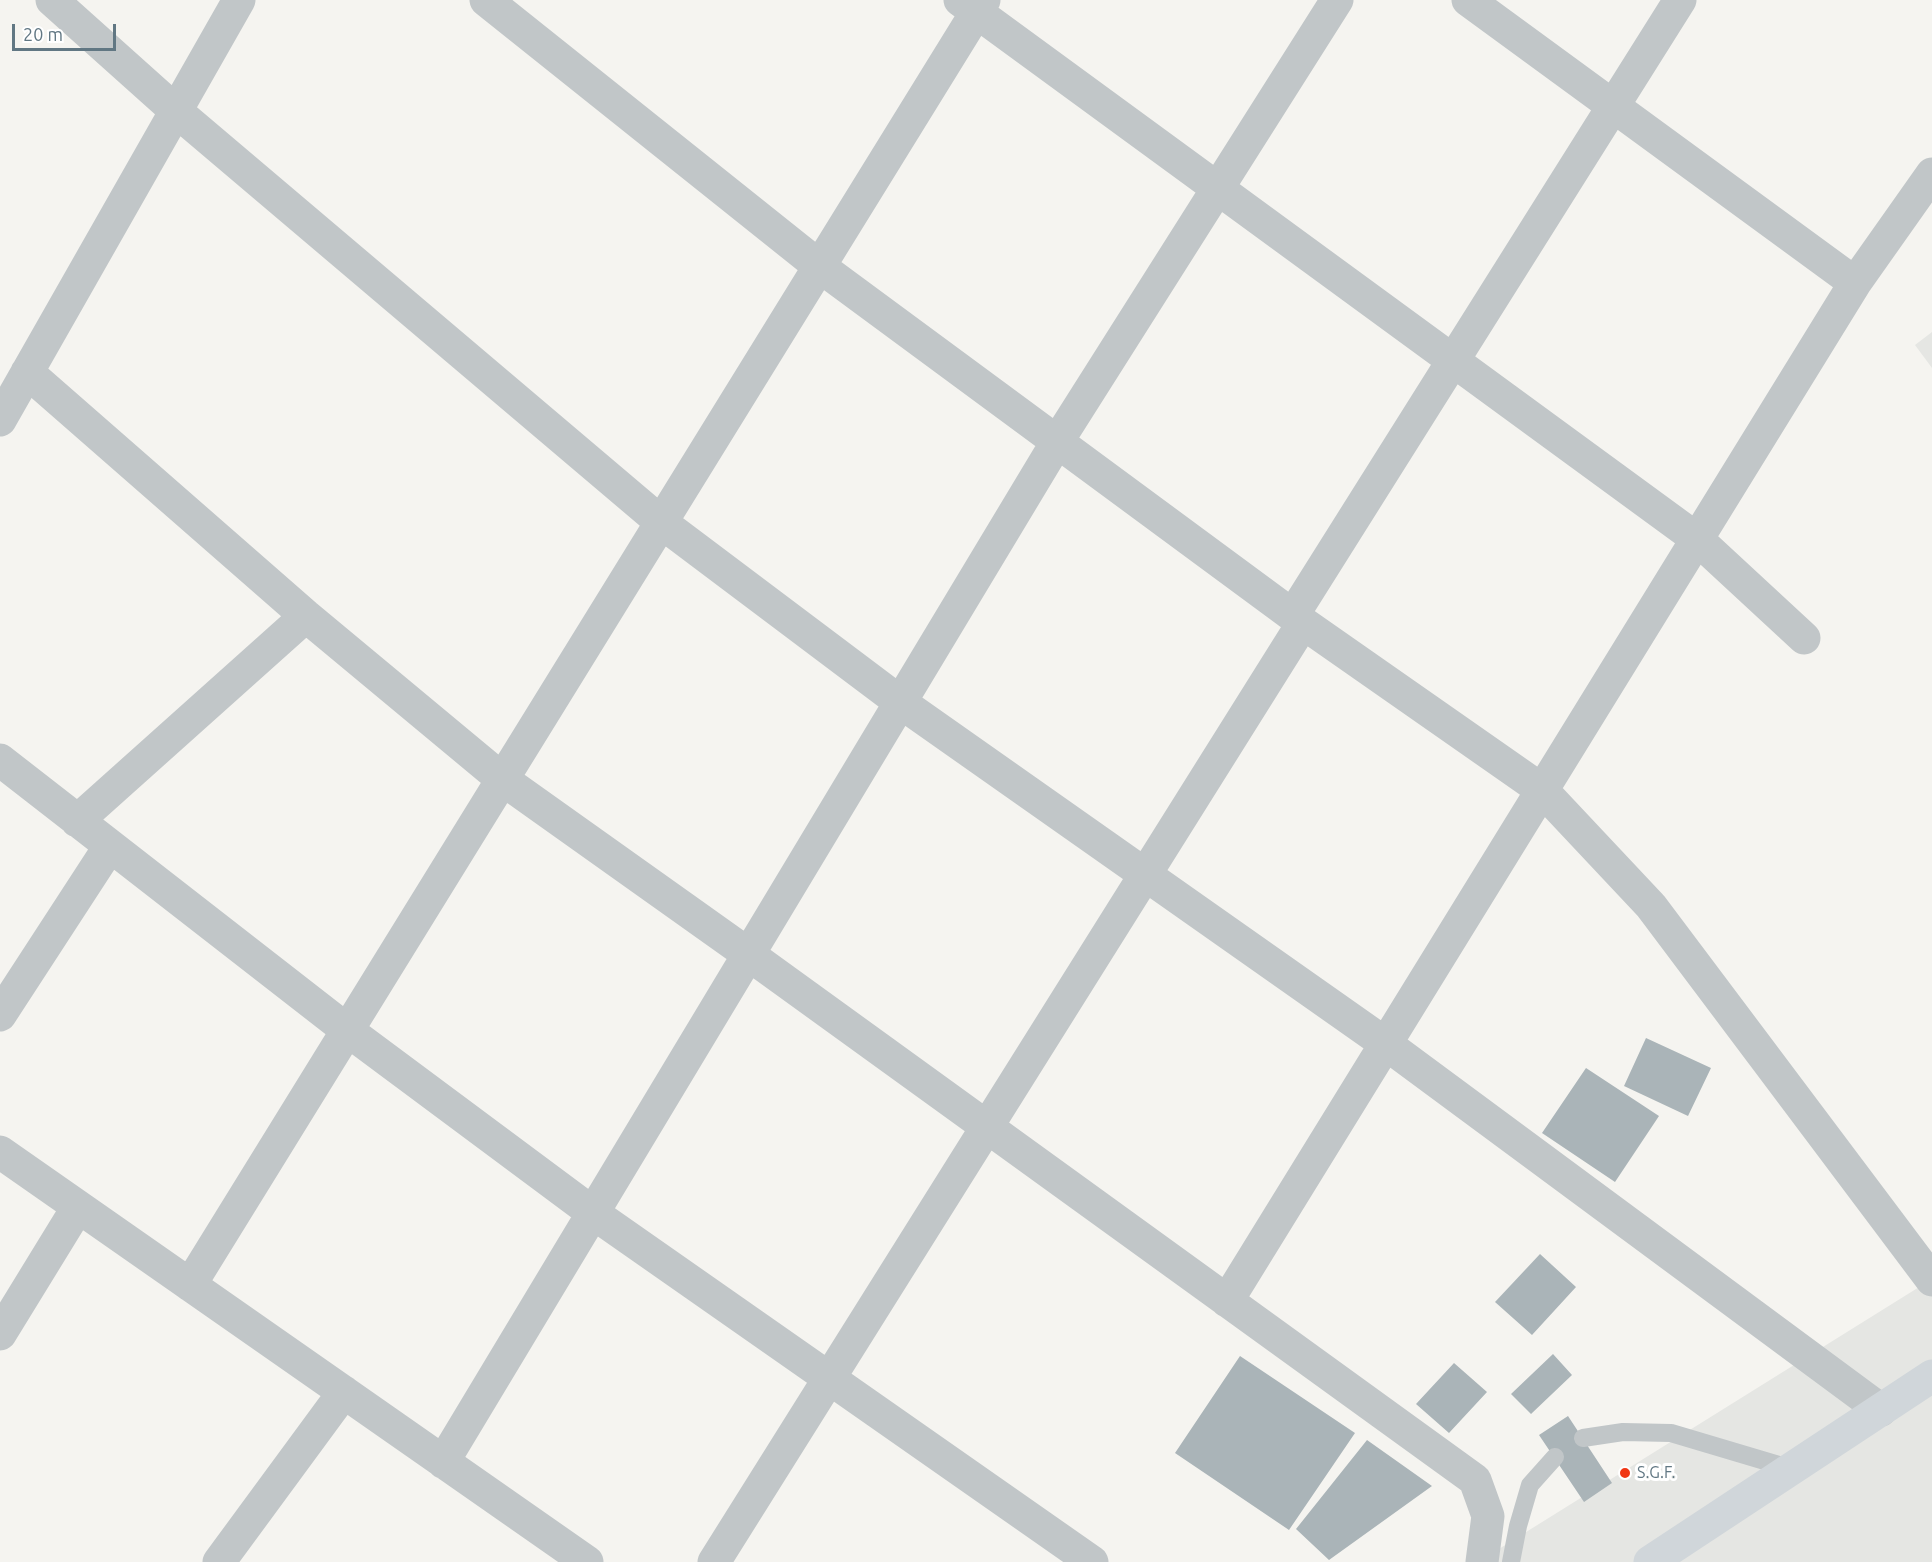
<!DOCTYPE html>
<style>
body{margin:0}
#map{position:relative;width:1932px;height:1562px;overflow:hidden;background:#f5f4f0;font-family:Ubuntu,sans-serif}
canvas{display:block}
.scale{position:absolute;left:12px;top:24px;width:104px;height:27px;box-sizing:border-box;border:3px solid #617783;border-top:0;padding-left:8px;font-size:18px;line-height:21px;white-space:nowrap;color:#617783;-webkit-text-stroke:4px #fff;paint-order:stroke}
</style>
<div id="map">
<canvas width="1932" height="1562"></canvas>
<div class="scale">20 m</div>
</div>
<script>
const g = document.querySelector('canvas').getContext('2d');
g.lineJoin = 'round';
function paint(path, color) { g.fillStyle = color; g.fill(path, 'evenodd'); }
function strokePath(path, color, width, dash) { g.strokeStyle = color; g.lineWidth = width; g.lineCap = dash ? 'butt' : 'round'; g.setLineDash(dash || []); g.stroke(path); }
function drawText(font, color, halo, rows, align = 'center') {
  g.font = font + ' Ubuntu,sans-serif'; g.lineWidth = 6; g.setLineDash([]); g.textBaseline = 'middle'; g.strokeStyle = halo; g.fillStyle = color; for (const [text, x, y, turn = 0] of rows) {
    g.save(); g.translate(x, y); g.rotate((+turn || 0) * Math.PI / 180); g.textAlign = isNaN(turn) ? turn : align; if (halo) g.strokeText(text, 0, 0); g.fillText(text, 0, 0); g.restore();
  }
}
paint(new Path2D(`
 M1932 332V368L1915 345Z
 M1932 1279V1562H1478Z`), '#e5e6e3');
paint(new Path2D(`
 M1646 1038 1711 1068 1688 1116 1624 1086Z
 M1586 1068 1659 1116 1615 1182 1542 1133Z
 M1540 1254 1576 1287 1532 1335 1495 1302Z
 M1553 1354 1572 1375 1531 1414 1511 1394Z
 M1240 1356 1355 1433 1289 1530 1175 1453Z
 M1454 1363 1487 1392 1449 1433 1416 1404Z
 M1568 1416 1612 1483 1584 1502 1539 1435Z
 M1367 1440 1432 1486 1329 1560 1296 1529Z`), '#aab4b8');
strokePath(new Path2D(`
 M1583 1438 1623 1432 1671 1433 1792 1469
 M1511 1562 1518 1526 1530 1485 1555 1457`), '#c1c6c8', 18);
strokePath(new Path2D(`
 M52 0 176 111 662 523 900 702 1386 1044 1881 1410
 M486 0 819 266 1303 623 1542 790 1651 906 1932 1280
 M960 0 1697 539 1804 638
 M1468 0 1855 283
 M27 372 306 616 502 779 748 954 1475 1480 1488 1516 1482 1562
 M0 420 239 0
 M1293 615 1680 0
 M0 760 347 1030 593 1213 1092 1562
 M77 821 306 616
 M0 1015 110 846
 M0 1152 587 1562
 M190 1285 984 0
 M1227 1301 1855 283 1932 174
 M0 1334 78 1207
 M443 1462 1057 442 1337 0
 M219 1562 344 1392
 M714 1562 1303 623`), '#c1c6c8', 33);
strokePath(new Path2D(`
 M1650 1562 1932 1376`), '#d0d6da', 33);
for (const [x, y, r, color] of [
 [1625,1473,6,"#f03614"]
]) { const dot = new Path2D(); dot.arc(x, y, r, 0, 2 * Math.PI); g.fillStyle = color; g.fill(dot); strokePath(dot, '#fff', 2); }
drawText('16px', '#617783', '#fff', [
 ["S.G.F.",1637,1473]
], 'left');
</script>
